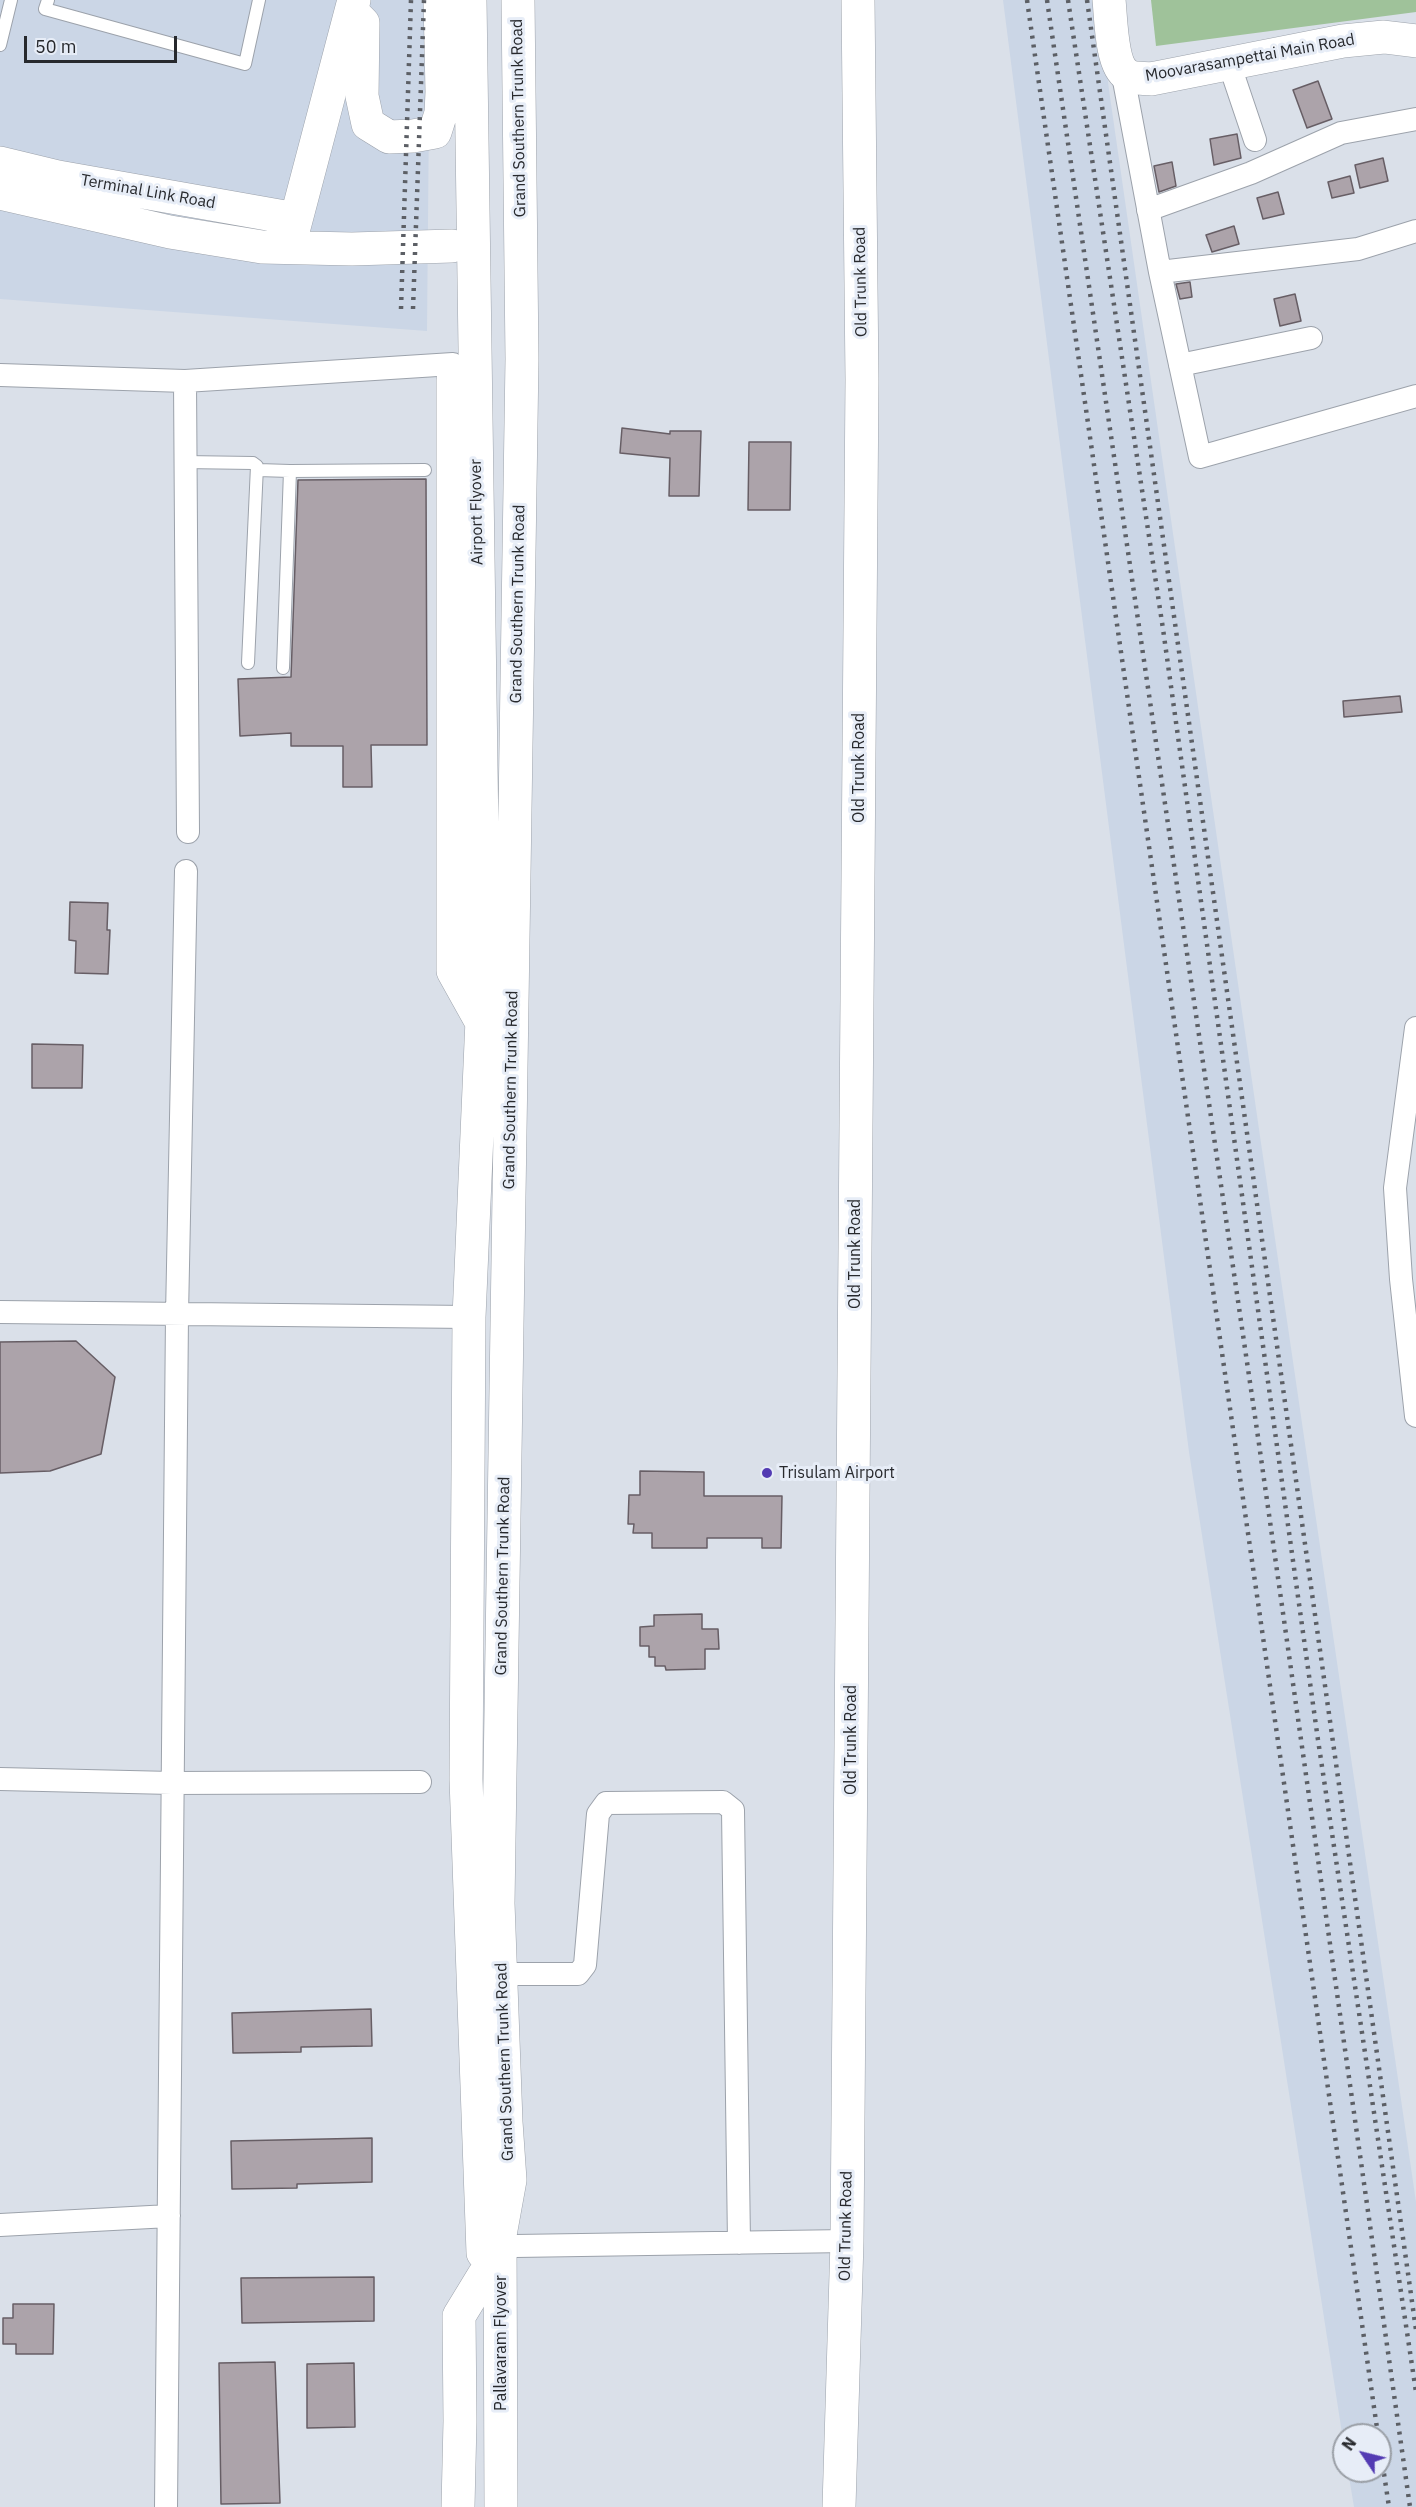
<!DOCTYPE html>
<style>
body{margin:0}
#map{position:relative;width:1416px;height:2507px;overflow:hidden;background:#dae0e9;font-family:"IBM Plex Sans",sans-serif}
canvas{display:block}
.north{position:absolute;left:1332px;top:2423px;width:60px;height:60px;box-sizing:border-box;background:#e7edf7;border:2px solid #9a9fa6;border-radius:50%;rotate:305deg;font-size:16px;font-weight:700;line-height:24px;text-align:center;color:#27292d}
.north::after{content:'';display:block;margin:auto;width:21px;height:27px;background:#533bb3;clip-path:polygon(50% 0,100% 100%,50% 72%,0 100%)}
.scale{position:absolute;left:24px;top:36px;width:153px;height:27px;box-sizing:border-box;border:3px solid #27292d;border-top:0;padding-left:8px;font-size:18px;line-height:21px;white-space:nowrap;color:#27292d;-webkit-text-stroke:4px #e7edf7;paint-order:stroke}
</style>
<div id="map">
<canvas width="1416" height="2507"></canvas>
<div class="north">N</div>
<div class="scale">50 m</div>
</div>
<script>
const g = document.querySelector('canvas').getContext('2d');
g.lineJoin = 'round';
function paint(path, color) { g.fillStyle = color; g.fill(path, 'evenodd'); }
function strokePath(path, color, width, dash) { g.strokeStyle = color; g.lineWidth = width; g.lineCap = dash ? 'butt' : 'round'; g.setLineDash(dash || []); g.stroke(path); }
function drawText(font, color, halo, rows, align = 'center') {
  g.font = font + ' "IBM Plex Sans",sans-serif'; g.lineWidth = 6; g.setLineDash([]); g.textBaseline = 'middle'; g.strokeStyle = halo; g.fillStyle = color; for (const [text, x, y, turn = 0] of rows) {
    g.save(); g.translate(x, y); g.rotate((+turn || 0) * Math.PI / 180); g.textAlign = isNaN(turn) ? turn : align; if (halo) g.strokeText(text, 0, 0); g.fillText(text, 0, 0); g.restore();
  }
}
paint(new Path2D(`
 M0 0H430L427 331 0 299Z
 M1003 0H1098L1109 90 1261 1143 1416 2202V2507H1354L1348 2471H1380V2435H1344V2446L1189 1452Z`), '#cbd6e6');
paint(new Path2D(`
 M1151 0H1416V12L1156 46Z`), '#9fc29a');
const building = new Path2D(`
 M1318 81 1332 119 1307 128 1293 90Z
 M1237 134 1241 158 1214 165 1210 139Z
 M1383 158 1388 181 1360 188 1355 165Z
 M1172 162 1176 186 1159 192 1154 166Z
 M1350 176 1354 193 1332 198 1328 182Z
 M1278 192 1284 214 1263 219 1257 198Z
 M1234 226 1239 244 1212 252 1206 235Z
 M1190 282 1192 297 1180 299 1176 284Z
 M1295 294 1301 321 1280 326 1274 299Z
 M622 428 670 434V431H701L699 496H669L670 458 620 453Z
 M749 442H791L790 510H748Z
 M426 479 427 745H371L372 787H343V746H291V733L240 736 238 679 291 677 298 480Z
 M1400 696 1402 712 1344 717 1343 701Z
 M70 902 108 903 107 930H110L108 974 75 973 76 941 69 940Z
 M32 1044 83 1045 82 1088H32Z
 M76 1341 115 1377 101 1454 50 1471 0 1473V1342Z
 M640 1471 704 1472V1496H782L781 1548H762V1538H707V1548H652V1533H633L634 1524H628L629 1495H640Z
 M702 1614V1629H718L719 1649H705V1669L666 1670 665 1666H655V1657H649V1646H640V1627L654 1626V1615Z
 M371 2009 372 2046 301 2047V2052L233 2053 232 2013Z
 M372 2138V2182L297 2184V2188L232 2189 231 2141Z
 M374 2277V2321L242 2323 241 2278Z
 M13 2304H54L53 2354H16V2344H3V2318H13Z
 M275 2362 280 2503 221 2504 219 2363Z
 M354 2363 355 2427 307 2428V2364Z`);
paint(building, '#aca3aa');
strokePath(building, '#675e65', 1.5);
const lane = new Path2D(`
 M48 0 45 9 245 64 259 0
 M0 45 11 0
 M184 462 253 463 257 466 248 663
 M258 470 290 471 283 668
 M290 471 425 470`);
const street = new Path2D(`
 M1229 63 1255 140
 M1122 70 1160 272 1200 457 1416 396
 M1148 210 1251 173 1341 133 1416 119
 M1160 272 1358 249 1416 231
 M1180 365 1311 338
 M0 375 185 381 453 364
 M185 381 188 832
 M1416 1028 1395 1188 1401 1279 1416 1416
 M0 1312 469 1317
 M0 1779 172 1783 420 1782
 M501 1974H578L585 1965 598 1814 606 1803 723 1802 733 1810 739 2243
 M0 2225 169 2216
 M515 2246 847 2241
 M166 2507 177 1315 186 871`);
const secondary = new Path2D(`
 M1109 0C1111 18 1111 65 1127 75 1133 79 1143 78 1151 79L1343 41 1384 37 1416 41
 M0 163 58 177 296 219
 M0 193 170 232 262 247 352 249 452 246
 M291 239 354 0
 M458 2507 460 2421 459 2316 484 2275
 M839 2507 847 2241 862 380 858 0`);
const primary = new Path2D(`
 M470 0 484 974 469 1317 466 1779 483 2253
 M352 12 363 23 362 96 368 124 389 137 413 136 435 132 441 113 442 92 440 0
 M453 380V971L482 1023
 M501 2507 500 2235 510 2180 506 2122 498 1903 522 359 518 0`);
strokePath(lane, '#9ca2ab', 14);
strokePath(street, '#9ca2ab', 24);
strokePath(secondary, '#9ca2ab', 34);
strokePath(primary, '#9ca2ab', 34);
strokePath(lane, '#fff', 12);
strokePath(street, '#fff', 22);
strokePath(secondary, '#fff', 33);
strokePath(primary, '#fff', 33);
strokePath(new Path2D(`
 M1027 0 1378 2435
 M1047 0 1258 1437 1410 2507
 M1068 0 1163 629 1318 1740 1416 2392
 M1087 0 1416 2330
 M401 309 411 0
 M413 309 424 0
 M1380 2447 1389 2507`), '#5c5f65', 4.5, [3, 6]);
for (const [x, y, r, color] of [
 [767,1473,6,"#533bb3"]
]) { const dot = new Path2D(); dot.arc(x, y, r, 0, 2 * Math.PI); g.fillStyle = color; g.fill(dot); strokePath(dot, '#e7edf7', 2); }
drawText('16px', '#27292d', '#e7edf7', [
 ["Moovarasampettai Main Road",1250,58,-10],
 ["Grand Southern Trunk Road",519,118,-91],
 ["Terminal Link Road",148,192,10],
 ["Old Trunk Road",861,282,-91],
 ["Airport Flyover",477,512,-91],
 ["Grand Southern Trunk Road",518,604,-89],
 ["Old Trunk Road",859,768,-90],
 ["Grand Southern Trunk Road",511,1090,-89],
 ["Old Trunk Road",855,1254,-90],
 ["Grand Southern Trunk Road",503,1576,-89],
 ["Old Trunk Road",851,1740,-90],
 ["Grand Southern Trunk Road",505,2062,-92],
 ["Old Trunk Road",846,2226,-89],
 ["Pallavaram Flyover",501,2343,-90]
]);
drawText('16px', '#27292d', '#e7edf7', [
 ["Trisulam Airport",779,1473]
], 'left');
</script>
